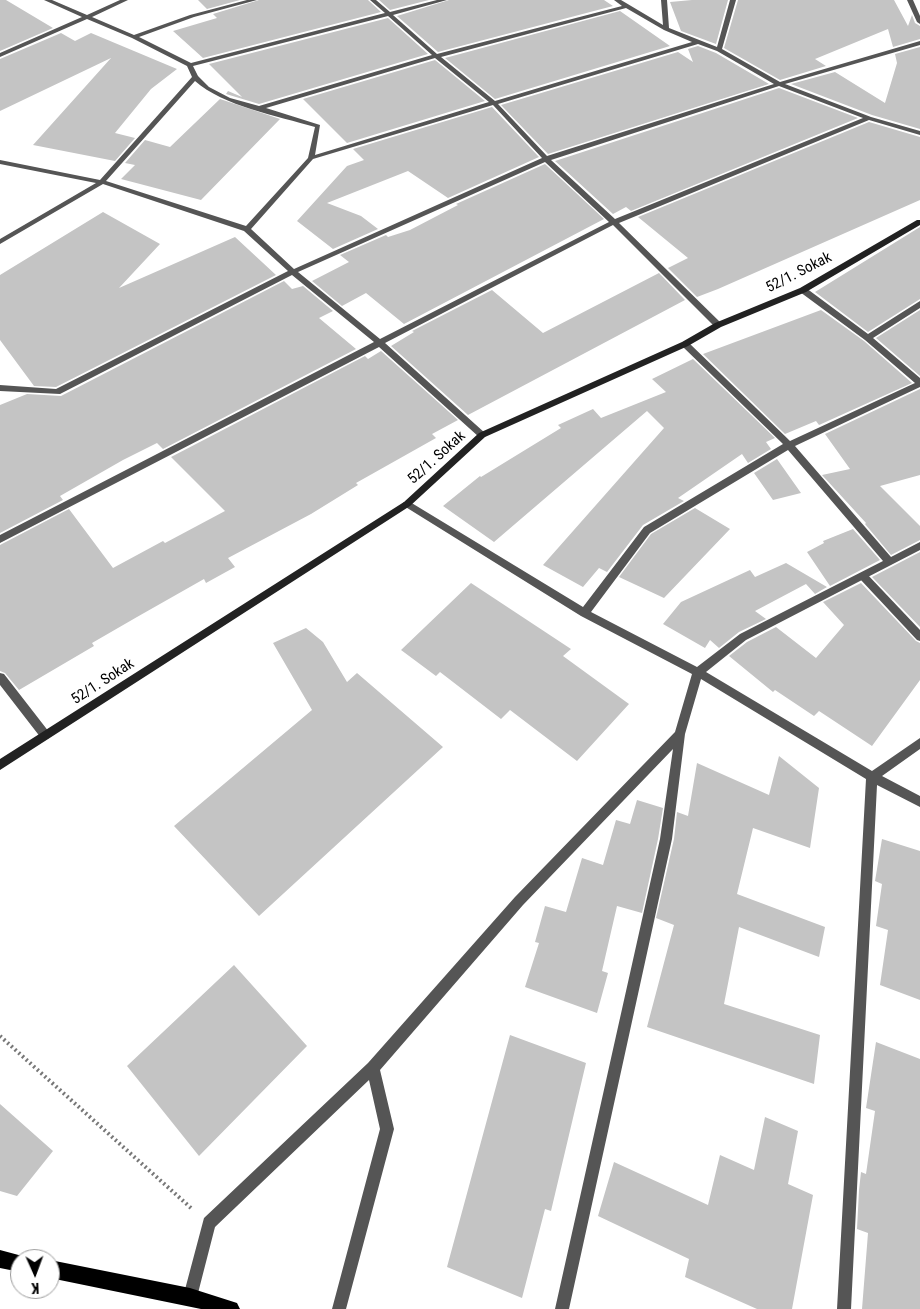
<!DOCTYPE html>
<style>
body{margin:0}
#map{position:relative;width:920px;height:1309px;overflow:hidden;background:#fff;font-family:"Roboto Condensed",sans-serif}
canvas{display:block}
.north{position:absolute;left:10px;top:1249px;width:50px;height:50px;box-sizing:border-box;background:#fff;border:1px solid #999;border-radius:50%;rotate:178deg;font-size:14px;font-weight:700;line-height:20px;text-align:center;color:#000}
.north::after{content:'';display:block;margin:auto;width:18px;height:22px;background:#000;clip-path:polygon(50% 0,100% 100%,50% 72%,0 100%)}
</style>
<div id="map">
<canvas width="920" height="1309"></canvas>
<div class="north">K</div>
</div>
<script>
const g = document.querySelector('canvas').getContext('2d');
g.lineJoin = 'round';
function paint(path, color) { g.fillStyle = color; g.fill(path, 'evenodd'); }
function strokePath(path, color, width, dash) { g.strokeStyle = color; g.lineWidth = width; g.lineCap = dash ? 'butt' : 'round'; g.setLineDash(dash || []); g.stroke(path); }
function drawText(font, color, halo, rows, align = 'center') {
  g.font = font + ' "Roboto Condensed",sans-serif'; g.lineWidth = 5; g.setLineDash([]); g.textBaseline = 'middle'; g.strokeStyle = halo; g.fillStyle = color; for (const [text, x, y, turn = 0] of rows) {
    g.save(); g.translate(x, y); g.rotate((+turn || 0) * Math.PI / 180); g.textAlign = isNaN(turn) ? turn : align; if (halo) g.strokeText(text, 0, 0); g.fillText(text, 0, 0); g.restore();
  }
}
paint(new Path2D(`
 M0 0H6L53 28 0 51Z
 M198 0H240L207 9Z
 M259 0H368L381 12 203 58 173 31 217 18 213 14Z
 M379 0H429L390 10Z
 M449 0H604L613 6 438 52 397 16Z
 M692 0H728L716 44 681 31 670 2Z
 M738 0H894L908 26 912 15 915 23 920 26V39L893 47 888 29 815 59 826 66 780 80 724 48Z
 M620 11 670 46 495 99 445 58Z
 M388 18 428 54 259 104 226 94 228 91 242 97 209 64Z
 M61 33 75 41 91 33 177 69 151 89 115 133 135 138 115 161 33 145 111 58 0 111V59Z
 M698 46 716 53 769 84 548 154 501 105 678 52 693 62 688 49Z
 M920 47V129L872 115 791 84 835 72 885 103 897 63 895 54Z
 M435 60 485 101 347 143 303 99Z
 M779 88 858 118 631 211 626 207 613 214 555 161Z
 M220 99 280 119 201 200 121 179 135 165 125 163 145 140 170 147Z
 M492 107 539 157 448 198 408 171 327 203 361 216 378 229 333 249 297 221 347 166 364 160 353 149Z
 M869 122 920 137V200L718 289 697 297 668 268 688 258 638 217Z
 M545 164 604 219 404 324 366 293 342 306 312 281 349 262 340 255 386 235 388 237 410 230 458 205 456 204Z
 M103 212 160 244 119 288 235 237 276 275 56 387 34 386 0 340V275Z
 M920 227V299L868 332 815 292Z
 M659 273 685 300 468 415 391 346 414 332 412 331 492 290 543 333Z
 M284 281 292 289 303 286 333 311 319 318 356 349 163 449 157 443 123 460 60 496 63 500 0 533V405L27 394 61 396Z
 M821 310 864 341 912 383 819 425 816 421 785 434 703 354Z
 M920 310V376L876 338Z
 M381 351 458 420 432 434 436 438 356 483 358 485 311 514 228 558 235 567 206 583 204 579 137 617 92 643 94 646 19 690 5 673 0 671V545L69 509 113 568 163 541 165 543 225 511 171 457 365 356 368 359Z
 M693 359 775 438 766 442 771 449 748 463 742 454 678 498 684 501 643 525 607 572 599 568 583 587 543 565 664 428 647 411 494 542 443 506 480 476 481 477 561 428 558 425 593 409 601 418 666 392 652 379Z
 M920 389V475L880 486 920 526V540L891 555 865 524 866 523 822 475 850 469 825 434Z
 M777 459 801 493 773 500 754 473Z
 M695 508 730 529 664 598 619 577 651 534Z
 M853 529 880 560 830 586 807 552 824 543 823 541Z
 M920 552V627L872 577Z
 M786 563 827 587 815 594 806 584 755 611 766 619 739 632 719 648 710 640 705 648 663 624 681 602 750 570 755 577Z
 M471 583 571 649 563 656 629 704 577 761 510 710 501 719 440 672 436 676 401 650Z
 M861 583 916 641 920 643V680L872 746 819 711 814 716 775 690 773 692 729 656 747 642 776 627 816 658 844 625 823 602Z
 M306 628 323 642 347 682 357 673 443 747 259 916 174 826 312 710 273 643Z
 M779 756 819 788 810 848 753 828 737 894 825 927 819 957 739 927 724 1004 820 1035 814 1084 647 1027 674 925 656 918 674 839 677 812 688 816 697 763 769 795Z
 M637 800 663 808 658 839 642 913 617 906 602 971 608 973 597 1013 525 987 539 943 535 942 545 906 566 912 582 858 603 865 616 820 630 824Z
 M882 839 920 851V1000L880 985 888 930 876 926 882 884 875 881Z
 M234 965 307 1046 199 1156 127 1066Z
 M510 1035 586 1063 551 1211 545 1209 522 1298 447 1267Z
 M876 1042 920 1059V1309H862L868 1233 857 1229 859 1190 861 1172 866 1174 875 1111 866 1108Z
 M0 1104 53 1151 17 1196 0 1191Z
 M765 1117 798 1131 788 1184 813 1195 792 1309H757L685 1277 689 1259 598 1216 614 1162 708 1205 720 1155 754 1170Z`), '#c4c4c4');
strokePath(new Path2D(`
 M0 1036 191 1208`), '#777', 4, [2, 3]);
paint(new Path2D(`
 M863 572 866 573 920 630V641L917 640 860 579 858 576Z`), '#555');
paint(new Path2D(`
 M44 0H52L87 15 120 0H128L92 17 134 35 190 15 247 0H257L194 17 139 37 191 63 385 13 370 0H376L390 12 437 0H447L393 15 437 54 622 6 614 0H621L663 25 661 0H667L669 28 717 47 730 0H736L722 49 780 82 920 41V45L785 84 871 117 920 131V135L869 120 619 223 721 323V327H715L613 225 385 343 485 433 486 435 485 437H479L379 347 0 543V535L374 342 292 275 60 394 0 391V385L56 389 288 271 244 231 103 184 0 244V239L96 183 0 164V160L100 180 192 77 187 66 132 38 87 19 0 57V53L82 17ZM626 8 664 30 692 42 495 101 441 57ZM388 16 432 55 259 106 230 98 209 87 198 76 193 66ZM698 44 717 51 774 84 547 156 498 104ZM435 58 489 102 315 155 320 125 266 108ZM195 81C223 106 278 116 315 127L308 158 246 226 106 181ZM779 86 863 118 615 219 551 160ZM493 105 542 158 294 269 251 229 313 159ZM545 162 609 222 380 339 298 272Z
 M907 0H913L920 16V24L917 22Z
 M800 288H806L868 334 920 301V308L873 338 920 378V387L795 446 891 557 920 542V550L746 640 706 672 872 771 920 738V749L882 776 920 796V807L877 785 851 1309H837L866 779 701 679 685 734 672 839 569 1309H555L660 839 673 749 523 905 380 1070 394 1129 346 1309H332L380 1129 369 1080 215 1227 197 1297 195 1302 190 1304 185 1302 183 1297 204 1218 368 1063 515 897 675 732 692 674 581 616 404 506 402 504 404 502H410L583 607 644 527 783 444 682 346V342H688L790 441 915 383 865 340 800 292ZM788 450 883 561 740 634 697 667 591 612 650 533Z
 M0 673 4 674 49 732 50 735 49 738 45 740 41 738 0 685Z`), '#555');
paint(new Path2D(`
 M917 220H920V225L806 292 721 327 688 346 485 437 410 506 0 770V759L404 502 479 433 682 342 715 323 800 288Z`), '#222');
paint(new Path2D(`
 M0 1250 26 1257 27 1259H20V1272L0 1268Z
 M50 1260 190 1288 237 1303 240 1309H201L50 1278Z`), '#000');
drawText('15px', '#000', '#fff', [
 ["52/1. Sokak",799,273,-27],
 ["52/1. Sokak",437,458,-42],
 ["52/1. Sokak",103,682,-33]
]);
</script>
